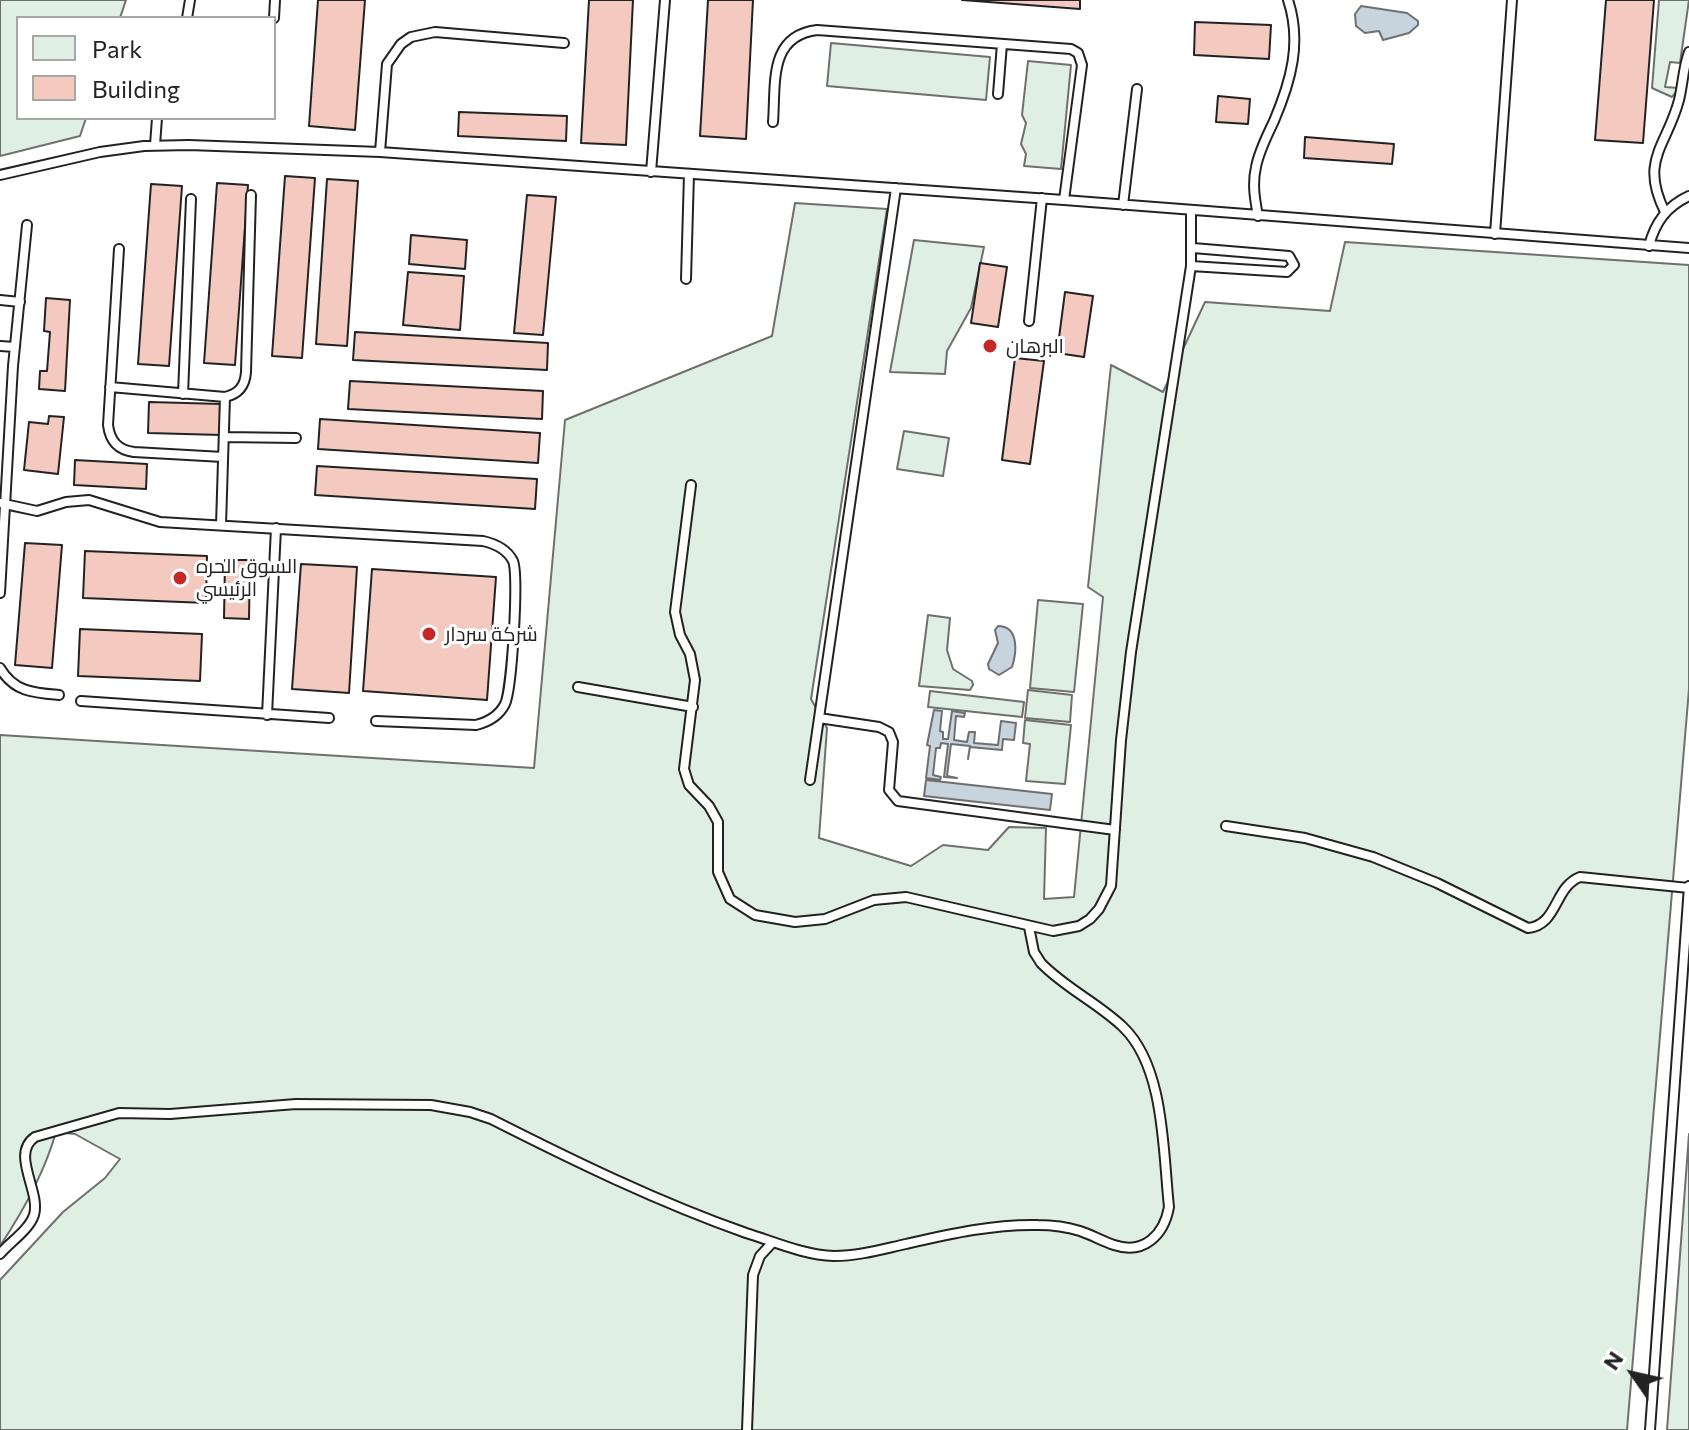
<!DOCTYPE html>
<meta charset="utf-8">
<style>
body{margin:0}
#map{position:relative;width:1689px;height:1430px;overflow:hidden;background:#fff;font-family:Commissioner,sans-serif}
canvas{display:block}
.legend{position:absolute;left:16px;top:16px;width:260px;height:104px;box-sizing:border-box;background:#fff;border:2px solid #a7a7a7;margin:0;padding:10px 14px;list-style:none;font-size:24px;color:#222}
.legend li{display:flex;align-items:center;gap:16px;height:40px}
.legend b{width:40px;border:2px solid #a7a7a7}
.north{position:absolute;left:1593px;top:1334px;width:80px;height:80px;-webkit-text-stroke:6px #fff;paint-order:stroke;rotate:304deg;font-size:22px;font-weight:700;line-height:32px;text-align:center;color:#222}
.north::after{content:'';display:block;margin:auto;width:28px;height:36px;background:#222;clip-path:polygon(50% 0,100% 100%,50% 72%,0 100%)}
</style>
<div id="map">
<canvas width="1689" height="1430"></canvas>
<ul class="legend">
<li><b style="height:22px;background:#e0efe3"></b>Park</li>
<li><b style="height:22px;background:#f3c9c0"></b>Building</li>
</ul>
<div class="north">N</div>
</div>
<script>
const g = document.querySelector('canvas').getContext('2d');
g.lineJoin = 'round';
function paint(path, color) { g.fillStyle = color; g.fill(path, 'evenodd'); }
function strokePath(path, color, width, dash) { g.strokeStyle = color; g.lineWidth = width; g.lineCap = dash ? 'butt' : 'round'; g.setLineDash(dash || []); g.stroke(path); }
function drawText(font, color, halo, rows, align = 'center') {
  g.font = font + ' Commissioner,Cairo,sans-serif'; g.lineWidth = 6; g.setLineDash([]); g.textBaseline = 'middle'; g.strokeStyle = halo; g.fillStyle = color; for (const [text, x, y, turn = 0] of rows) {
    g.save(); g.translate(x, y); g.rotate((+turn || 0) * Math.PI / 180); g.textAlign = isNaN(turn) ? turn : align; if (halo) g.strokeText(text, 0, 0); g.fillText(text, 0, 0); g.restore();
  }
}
const green = new Path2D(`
 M0 0H126L120 18H18V118H86L80 136 0 156Z
 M1659 0H1689L1680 63 1670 62 1665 87 1679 88 1672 97 1652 88Z
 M831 43 990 57 986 100 827 86Z
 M1028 61 1071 65 1061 169 1024 166 1026 154 1021 144 1026 123 1022 115Z
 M795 203 887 209 811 699 827 728 819 838 911 866 943 845 988 850 1009 827 1046 828 1044 899 1074 897 1103 597 1088 587 1111 365 1163 392 1205 302 1330 311 1345 242 1689 265V689L1627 1430H0V1280L63 1212 105 1178 120 1159 75 1134 56 1132C44 1174 24 1210 0 1246V735L534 768 565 420 772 336Z
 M914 240 984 247 971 308 947 351 945 374 890 372Z
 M904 431 949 438 943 476 897 469Z
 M1038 600 1083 604 1074 692 1030 688Z
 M928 615 950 618 947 650 953 669 972 681 973 685 970 690 919 686Z
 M1028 690 1072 695 1070 722 1025 718Z
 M930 691 1024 702 1022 717 928 707Z
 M1025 720 1071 725 1065 784 1026 781 1030 744 1023 743Z
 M1689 1134V1430H1667Z`);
paint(green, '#e0efe3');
strokePath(green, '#6f6f6f', 2);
const water = new Path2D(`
 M1361 6 1407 13 1418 21V25L1409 33 1383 40 1379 31 1365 33 1356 26 1355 14Z
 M998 626C1019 626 1017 652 1012 667L999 675 989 669 988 664 998 643 995 630Z
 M934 710 942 711 940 731 943 732V739H948L952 711 965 713 964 717 956 716 954 740 967 742 969 732H975L974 743 998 745 1001 721 1016 723 1014 740 1003 739 1002 750 970 747 968 759 970 746 951 744 947 776 957 778 944 777 948 744 941 743 940 748H936L933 775 941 777 940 780 926 778 930 746 927 745Z
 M926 780 1052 794 1050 810 924 796Z`);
paint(water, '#c7d3dd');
strokePath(water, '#6f6f6f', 2);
const building = new Path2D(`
 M318 0H365L355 130 309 126Z
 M589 0H633L626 145 581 143Z
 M708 0H753L746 139 700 136Z
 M962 0H1080V9Z
 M1606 0H1654L1643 143 1595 140Z
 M1195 22 1271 25 1269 59 1194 55Z
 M1218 96 1250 99 1248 124 1216 122Z
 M459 112 567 116 566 141 458 136Z
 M1305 137 1394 144 1392 164 1304 158Z
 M285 176 315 178 302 358 272 356Z
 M327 179 358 181 347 346 316 344Z
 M217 183 248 185 235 365 204 363Z
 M151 184 182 186 169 366 138 364Z
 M527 195 556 197 543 335 514 333Z
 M411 235 467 240 465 269 409 264Z
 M980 263 1007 267 998 327 971 323Z
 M408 272 464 276 460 330 403 325Z
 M1065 292 1093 296 1084 357 1057 353Z
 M46 298 70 300 65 391 39 389 40 371H47L50 332 44 331Z
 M355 332 548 343 547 370 353 360Z
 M1015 358 1044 361 1030 464 1002 460Z
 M350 381 543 391 542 419 348 409Z
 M149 402 222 404 221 435 148 433Z
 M49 416 64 417 58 474 24 470 29 422 48 424Z
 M320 419 540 433 538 463 318 449Z
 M75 460 147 464 146 489 74 485Z
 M317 466 537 479 535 509 315 495Z
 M25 543 62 545 52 668 15 665Z
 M85 551 207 556 206 603 83 598Z
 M225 560H250L249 619 224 618Z
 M301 564 357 567 349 693 292 689Z
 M372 569 496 577 487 700 363 691Z
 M80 629 202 634 200 681 78 676Z`);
paint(building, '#f3c9c0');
strokePath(building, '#222', 2);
const lane = new Path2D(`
 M187 18 190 0
 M274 18 275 0
 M998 94 1002 44
 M773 122C776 84 768 36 817 30L1071 49 1078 53 1082 65 1064 200
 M155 145 157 118
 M380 152 387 64 401 44 411 37 435 32 564 43
 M651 172 665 0
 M0 175 100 152 144 146 189 145 380 152 1064 200 1689 248
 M1123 205 1137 89
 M1665 212C1639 160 1667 146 1679 100 1683 84 1683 68 1689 52
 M1258 216C1255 200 1252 184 1256 167 1259 151 1267 136 1274 121 1291 81 1302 42 1288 0
 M1495 234 1512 0
 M1649 246C1655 222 1667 206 1689 196
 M119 249 108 425C110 441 118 450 134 452L223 457
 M1191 266 1287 272 1294 265 1289 256 1193 248
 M686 279 689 174
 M0 300 20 302
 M1029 321 1042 198
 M0 346 15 347
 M110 387 225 397C239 394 245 386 246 372L251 195
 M183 394 191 199
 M224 437 296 438
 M691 485 675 612 680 635 690 654 695 680 684 769 689 785 709 806 718 822V872L730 899 755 915 795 922 825 919 874 900 906 897 1053 931 1079 926 1090 919 1099 909 1111 886 1121 740 1131 652 1191 266V211
 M0 503 37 511 66 502 89 500 160 522 483 541C496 544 507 549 513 561 519 575 512 689 505 704 499 716 488 722 476 725L376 721
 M221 525 225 397
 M0 593 13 366 27 225
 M0 668C14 692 34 693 59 695
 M578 687 693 707
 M81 701 329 718
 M267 715 276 528
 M819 718 879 727 889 732 893 742 889 790 898 801 1115 830
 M810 780 896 188
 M1226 826 1305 838 1373 857 1437 883 1528 928C1558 925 1554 887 1580 877L1689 888
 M0 1254C10 1242 29 1230 34 1215 41 1191 10 1154 35 1137L119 1113 170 1114 296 1104 431 1105 470 1112 491 1119C574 1161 658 1202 746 1233 775 1242 804 1255 834 1256 859 1256 883 1249 906 1244 950 1234 993 1224 1038 1225 1052 1225 1067 1227 1080 1231 1092 1235 1102 1241 1114 1245 1144 1255 1164 1235 1169 1207 1163 1153 1165 1067 1123 1027 1098 1003 1065 988 1041 963L1034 952 1029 927
 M747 1430 753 1275 760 1256 773 1242
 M1650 1430 1689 886`);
strokePath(lane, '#222', 12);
strokePath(lane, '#fff', 8);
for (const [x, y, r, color] of [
 [990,346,8,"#c62828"],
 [180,578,8,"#c62828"],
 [429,634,8,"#c62828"]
]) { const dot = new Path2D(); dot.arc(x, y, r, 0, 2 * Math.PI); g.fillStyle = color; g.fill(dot); strokePath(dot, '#fff', 3); }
drawText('20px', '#222', '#fff', [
 ["البرهان",1006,346],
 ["السوق الحره",196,566],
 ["الرئيسي",196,589],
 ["شركة سردار",445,634]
], 'left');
</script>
